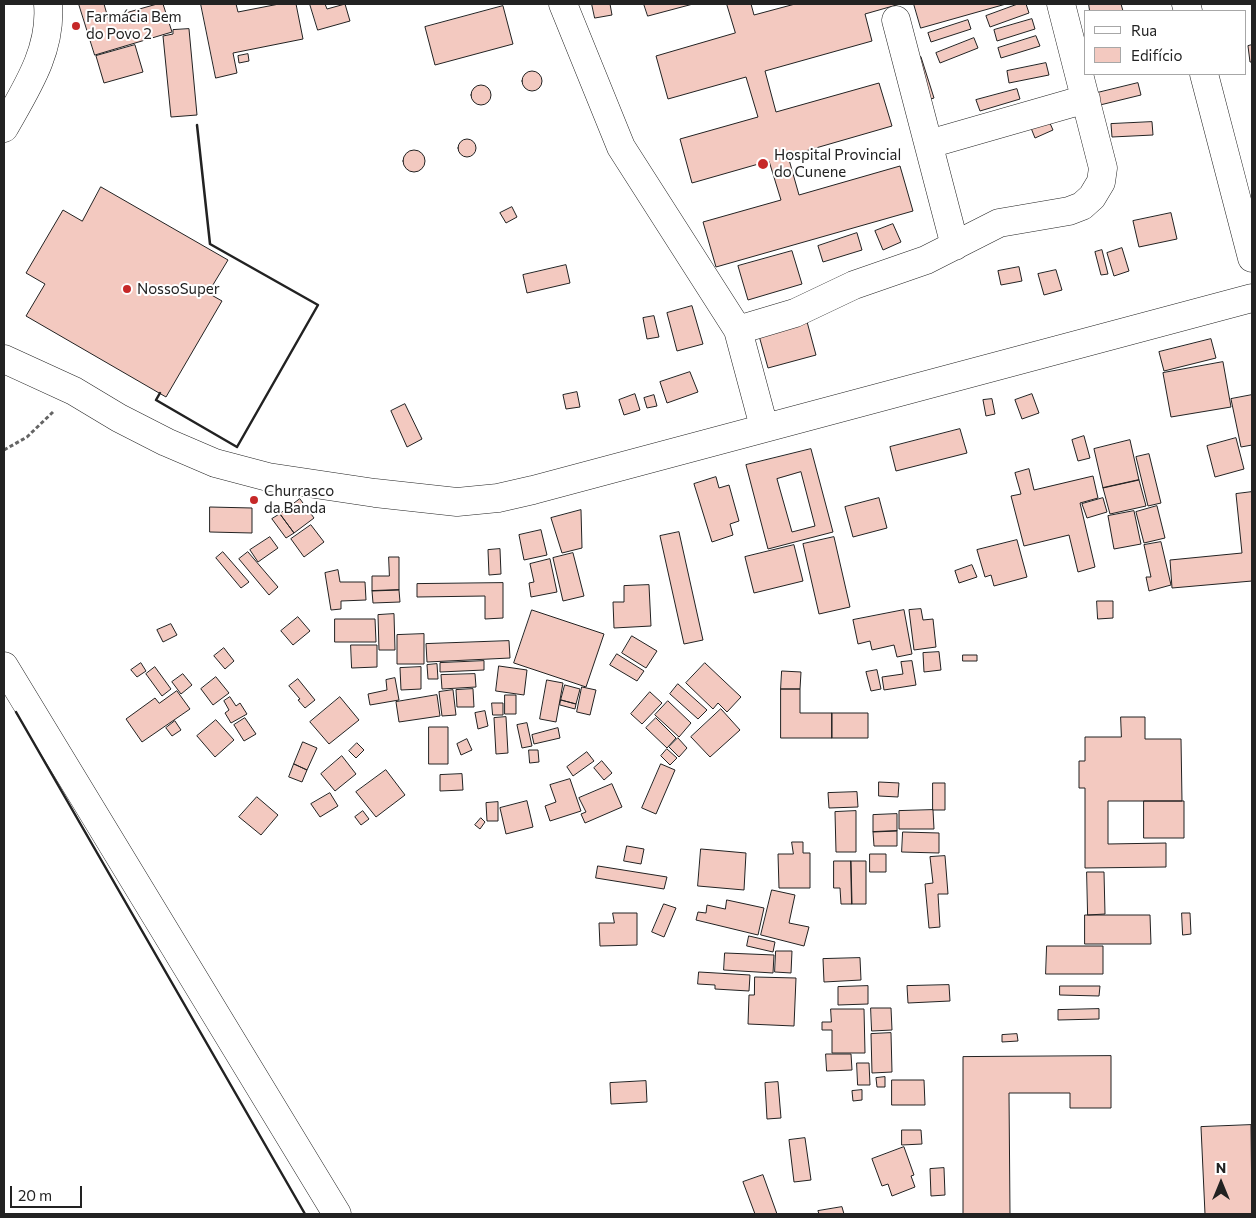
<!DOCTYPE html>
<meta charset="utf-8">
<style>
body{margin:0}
#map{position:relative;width:1256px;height:1218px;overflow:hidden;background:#fff;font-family:Commissioner,sans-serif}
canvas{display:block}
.frame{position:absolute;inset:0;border:5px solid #222;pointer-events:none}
.legend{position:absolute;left:1084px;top:10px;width:162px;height:65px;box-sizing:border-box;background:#fff;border:1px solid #a7a7a7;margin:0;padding:6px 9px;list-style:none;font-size:15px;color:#222}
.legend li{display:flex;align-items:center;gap:10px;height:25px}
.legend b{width:25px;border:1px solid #a7a7a7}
.north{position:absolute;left:1196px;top:1158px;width:50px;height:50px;-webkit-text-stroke:4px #fff;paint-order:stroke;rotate:0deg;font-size:14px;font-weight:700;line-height:20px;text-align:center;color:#222}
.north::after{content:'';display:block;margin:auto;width:18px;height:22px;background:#222;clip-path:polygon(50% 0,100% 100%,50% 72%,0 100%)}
.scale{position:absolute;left:10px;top:1186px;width:72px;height:22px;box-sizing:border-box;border:2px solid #222;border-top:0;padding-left:6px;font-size:15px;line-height:18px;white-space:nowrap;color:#222;-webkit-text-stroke:4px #fff;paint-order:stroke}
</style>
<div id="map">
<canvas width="1256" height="1218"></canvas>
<div class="frame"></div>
<ul class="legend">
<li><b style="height:6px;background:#fff"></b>Rua</li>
<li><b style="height:14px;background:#f3c9c0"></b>Edifício</li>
</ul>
<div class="north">N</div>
<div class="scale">20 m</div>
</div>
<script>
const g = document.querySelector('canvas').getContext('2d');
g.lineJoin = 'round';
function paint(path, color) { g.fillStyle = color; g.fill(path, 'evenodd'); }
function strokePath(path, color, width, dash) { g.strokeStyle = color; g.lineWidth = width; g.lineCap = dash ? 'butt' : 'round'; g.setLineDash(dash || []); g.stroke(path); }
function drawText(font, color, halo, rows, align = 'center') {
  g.font = font + ' Commissioner,sans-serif'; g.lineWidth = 4; g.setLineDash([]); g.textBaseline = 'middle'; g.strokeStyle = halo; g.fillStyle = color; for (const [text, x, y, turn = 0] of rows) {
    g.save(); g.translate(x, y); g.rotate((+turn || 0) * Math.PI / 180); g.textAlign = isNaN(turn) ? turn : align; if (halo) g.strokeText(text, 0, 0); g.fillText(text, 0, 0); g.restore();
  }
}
const building = new Path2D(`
 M79 4H104L108 18 157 4H163L172 32 95 55Z
 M201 4H236L238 12 279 4H296L303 39 233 53 237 73 216 78Z
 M310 4H325L327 9 345 4 350 21 318 30Z
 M592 4H610L612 15 595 18Z
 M644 4H693L648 16Z
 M727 4H751L754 15 795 4H900L865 14 872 41 765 71 776 112 879 83 892 126 788 156 799 195 900 166 913 211 716 267 703 222 781 200 769 161 692 183 680 139 758 117 746 77 668 99 656 56 735 33Z
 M914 4H1006L921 28Z
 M1018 4H1026L1029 13 990 27 986 16Z
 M1089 4H1121L1123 11H1090Z
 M503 6 513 44 435 65 425 27Z
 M1032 19 1035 29 997 41 994 30Z
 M968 20 971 29 931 42 928 33Z
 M189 29 197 115 171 117 163 36 173 34V30Z
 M1036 36 1040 46 1001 58 998 48Z
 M974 38 978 48 940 63 936 53Z
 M135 45 143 72 104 83 96 56Z
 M1252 45V62H1250L1248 46Z
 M248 54 249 61 239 63 238 56Z
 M921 57 934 98 924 101 911 59Z
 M1046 63 1049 75 1009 83 1007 71Z
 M522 81a10 10 0 1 1 20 0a10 10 0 1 1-20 0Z
 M1138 83 1141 95 1100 105 1097 93Z
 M471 95a10 10 0 1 1 20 0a10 10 0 1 1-20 0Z
 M1017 89 1020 99 980 111 976 100Z
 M1049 121 1053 130 1035 138 1031 128Z
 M1152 122 1153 135 1112 137 1111 124Z
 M458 148a9 9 0 1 1 18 0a9 9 0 1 1-18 0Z
 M403 161a11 11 0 1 1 22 0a11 11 0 1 1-22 0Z
 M101 187 228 260 208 293 222 301 166 397 26 316 45 284 26 273 63 210 82 221Z
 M512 207 517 217 506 223 500 213Z
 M1171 213 1177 239 1139 247 1133 221Z
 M893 224 901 242 883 250 875 231Z
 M857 233 862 250 823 262 818 246Z
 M1122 248 1129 271 1114 276 1107 253Z
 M1102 250 1108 274 1101 275 1095 252Z
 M792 251 802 284 748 300 738 266Z
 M566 265 570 283 527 293 523 275Z
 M1019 267 1022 281 1001 285 998 271Z
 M1056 270 1062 290 1044 295 1038 274Z
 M692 306 703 344 677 351 667 313Z
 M654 316 659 337 647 339 643 318Z
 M806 318 816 355 768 368 758 332Z
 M1211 339 1216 358 1164 371 1159 352Z
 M1223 362 1231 407 1171 417 1163 373Z
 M690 372 698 392 667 403 660 382Z
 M577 392 580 407 566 409 563 395Z
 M635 394 640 410 624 415 619 400Z
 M1032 394 1039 413 1022 419 1015 400Z
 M654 395 657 406 647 408 644 398Z
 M1252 395V445L1241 447 1231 399Z
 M992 399 995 414 986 416 983 400Z
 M405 404 422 439 407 447 391 411Z
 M960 429 967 453 896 471 890 447Z
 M1084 436 1090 458 1078 461 1072 440Z
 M1236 438 1244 469 1215 477 1207 446Z
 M1130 440 1139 480 1103 488 1094 449Z
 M811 449 833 532 768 549 746 465ZM801 472 815 526 792 532 777 479Z
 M1149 454 1161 503 1148 506 1136 457Z
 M1029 469 1034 490 1093 476 1098 498 1080 503 1095 567 1078 572 1069 535 1024 546 1011 496 1021 494 1015 473Z
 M716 477 719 488 729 485 739 521 730 524 733 535 712 542 694 484Z
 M1139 480 1146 506 1110 514 1103 488Z
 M1252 492V581L1172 588 1170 560 1242 553 1236 494Z
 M879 498 887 528 853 537 845 507Z
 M1103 498 1107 512 1087 518 1082 504Z
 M300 499 314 518 294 533 280 514Z
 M1157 506 1165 538 1144 543 1136 512Z
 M210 507 252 508V533L210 532Z
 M581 510 582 548 562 553 551 518Z
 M1134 511 1141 544 1114 549 1108 516Z
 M280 514 294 533 286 538 272 519Z
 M311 525 324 542 304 557 291 539Z
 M541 530 547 555 524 560 519 535Z
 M679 532 703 640 684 644 660 536Z
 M270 537 278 548 258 562 250 550Z
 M834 537 850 607 819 614 803 544Z
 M1017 540 1027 577 994 586 991 575 985 577 977 550Z
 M1161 542 1171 585 1149 591 1146 577H1151L1144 545Z
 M794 545 803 581 754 593 745 557Z
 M500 549 501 574 489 575 488 550Z
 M223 552 249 582 241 588 216 558Z
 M248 552 278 587 269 595 239 559Z
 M573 553 584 596 563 601 553 558Z
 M389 557H399V590L372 591V576H389Z
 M550 559 557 592 531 597 529 583 534 582 530 564Z
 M972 565 977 577 959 583 955 571Z
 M338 570 340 582H365L366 600 341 601V609L331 610 325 573Z
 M503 583V618L485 619V596L417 597V584Z
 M649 585 651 626 614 628 613 602H624V586Z
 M399 590 400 602 373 603 372 591Z
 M1097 601H1113V618L1098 619Z
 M921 609 923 620 933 619 936 647 914 650 909 610Z
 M532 610 604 634 586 687 514 663Z
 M904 610 912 654 897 657 894 645 872 650 870 641 858 644 853 620Z
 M394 614 395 650H379L378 615Z
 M298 617 310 631 293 645 281 631Z
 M335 619H375L376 642H335Z
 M171 624 177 635 163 642 157 630Z
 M424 634V664H397V635Z
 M632 636 657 651 646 668 622 653Z
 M509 641 510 658 427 662 426 644Z
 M351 645H377V667L352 668Z
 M224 648 234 661 225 669 214 656Z
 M939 652 941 670 924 672 923 653Z
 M617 654 644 671 637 681 610 665Z
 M963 655H977V661H963Z
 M484 661V670L440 672V663Z
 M912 661 916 685 884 690 882 677 903 674 901 662Z
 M141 663 146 671 137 677 131 670Z
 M705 663 741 697 727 712 718 703 713 709 686 683Z
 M437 664 438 679H428L427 665Z
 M499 666 527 670 524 695 496 691Z
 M155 667 171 689 162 696 146 674Z
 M421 667V689L401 690 400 668Z
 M877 670 881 689 871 691 866 672Z
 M782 671 801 672 800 689H781Z
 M183 674 192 685 181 694 172 682Z
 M475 674 476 687 442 689 441 675Z
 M216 677 229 693 213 705 201 689Z
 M395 678 399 700 370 705 368 694 387 690 386 680Z
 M298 679 315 700 305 708 298 700 300 699 289 686Z
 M547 680 563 683 556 722 540 719Z
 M678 684 707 710 698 719 670 694Z
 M565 685 580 689 576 704 561 700Z
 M582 687 596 690 590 715 577 712Z
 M473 689 474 707H457L456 690Z
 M781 689H800V713H832V738H781Z
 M453 690 456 715 442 716 439 692Z
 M177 691 190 709 142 742 126 719 155 698 159 703Z
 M650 692 662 703 642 724 631 714Z
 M437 695 440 716 399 722 396 702Z
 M505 695H516V714H505Z
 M230 697 236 706 240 703 247 714 231 723 225 713 229 710 224 701Z
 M340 697 359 720 329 744 310 722Z
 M561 700 576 704 575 709 560 705Z
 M668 701 691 723 679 737 655 715Z
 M492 703H503V715H493Z
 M721 709 740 730 710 757 691 737Z
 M485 711 488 726 478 729 475 713Z
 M832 713H868V738H832Z
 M506 717 508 753 496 754 494 718Z
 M1121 717H1145V739H1181L1182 801H1108V844L1166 843V867L1085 868V788H1079V761H1085V737H1121Z
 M245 718 256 734 244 741 234 725Z
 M656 718 676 738 667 748 646 728Z
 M216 720 234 740 215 757 197 736Z
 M175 721 181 730 172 736 166 728Z
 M527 723 532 746 522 748 517 725Z
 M429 727H448V764H429Z
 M558 728 560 738 534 744 532 735Z
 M678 738 687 748 679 757 669 747Z
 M467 739 472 750 461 755 457 744Z
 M303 742 317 748 307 770 294 764Z
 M357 743 364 750 356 758 349 751Z
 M667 749 677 758 670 765 661 756Z
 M529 750H538L539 762 530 763Z
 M587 752 594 761 573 776 567 767Z
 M342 756 356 774 335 791 321 774Z
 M602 761 612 773 604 780 594 768Z
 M294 764 307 770 302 782 289 777Z
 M661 764 675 770 656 814 642 808Z
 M386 770 405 795 376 817 356 792Z
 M462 774 463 790 440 791V775Z
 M570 779 581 811 550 821 545 806 556 802 550 785Z
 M879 782 899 783 898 797 879 796Z
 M933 783H945V810H933Z
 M612 784 622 807 585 823 581 814 586 812 579 798Z
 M857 792 858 807 829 808 828 793Z
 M330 793 338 806 320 817 311 804Z
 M257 797 278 815 261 835 239 817Z
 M527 801 533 827 506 834 500 808Z
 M1144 801H1184V838H1144Z
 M498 802V821H487L486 803Z
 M933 810 934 829H899V811Z
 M363 811 369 819 361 825 355 817Z
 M856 811V852H836L835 812Z
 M897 814V831L873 832V815Z
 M481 818 485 822 480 829 475 825Z
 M897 831V846H874L873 832Z
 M903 832 939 833V853L902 852Z
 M792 842H803V853H810V888H779L778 854H793Z
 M627 846 644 849 641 864 624 861Z
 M701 849 746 853 744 890 698 886Z
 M870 854H886V872H870Z
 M945 856 948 894H938L940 927 929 928 925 884 933 883 930 857Z
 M834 861H851L852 904H841L840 888H834Z
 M851 861H866V904H852Z
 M598 866 667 877 664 889 596 878Z
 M1087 872H1104L1105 914 1088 915Z
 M772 890 795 895 789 923 809 927 804 946 761 935Z
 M727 900 764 908 758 935 696 920 698 912 706 913 707 905 725 909Z
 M664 904 676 908 664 937 652 932Z
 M613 913H637V945L600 946 599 923H614Z
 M1182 913H1190L1191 934 1183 935Z
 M1085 915H1150L1151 944H1085Z
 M749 936 775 942 773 952 747 946Z
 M1047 946H1103V974H1046Z
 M776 951H792L791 973 775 972Z
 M725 953 774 955 773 973 724 970Z
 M860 958 861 980 824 982 823 959Z
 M699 972 750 975 749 991 715 989V985L698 984Z
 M755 977 796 978 794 1026 748 1024 749 995H754Z
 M949 985 950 1001 908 1003 907 986Z
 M868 986V1004L838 1005V987Z
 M1060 986H1100L1099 996 1060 995Z
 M871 1008H891L892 1030 872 1031Z
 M831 1009H864L865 1053H832V1030H822V1022H831Z
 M1099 1009V1019L1058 1020V1010Z
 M891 1033 892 1072 872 1073 871 1034Z
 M1017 1034 1018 1041 1002 1042V1035Z
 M826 1054H851L852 1070 827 1071Z
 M1111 1056V1108H1070V1093H1009L1010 1214H963V1057Z
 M857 1063H869L870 1085H858Z
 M885 1077V1087H877L876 1078Z
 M892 1080H924L925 1105H892Z
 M646 1081 647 1102 611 1104 610 1083Z
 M778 1082 781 1118 767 1119 765 1083Z
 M862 1090V1100L853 1101 852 1091Z
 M1251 1125 1252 1214H1205L1201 1127Z
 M902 1130H921L922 1144 902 1145Z
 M805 1138 811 1180 794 1182 789 1140Z
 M904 1147 914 1175 911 1176 915 1187 892 1196 888 1184 882 1186 872 1159Z
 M944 1168 945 1195 931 1196 930 1169Z
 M763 1175 777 1214H755L743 1182Z
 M842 1207 844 1214H819L818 1211Z`);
paint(building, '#f3c9c0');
strokePath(building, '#222', 1);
const minor = new Path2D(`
 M563 4 621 147 738 330 764 427
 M1186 4 1188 11
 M896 20 955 246
 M1204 74 1252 258
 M4 128C26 89 52 50 48 4
 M929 144 1086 99
 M738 330 795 313 854 285 926 260 999 223 1069 211 1082 206 1092 197 1101 182 1103 168 1061 4
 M4 359 74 391 119 418 166 442 215 463 268 477 375 493 457 502 498 498 533 490 1252 298
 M4 666 337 1214`);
strokePath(minor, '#222', 29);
strokePath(new Path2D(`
 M4 450 27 437 54 411`), '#646464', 3, [4, 2.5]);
strokePath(minor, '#fff', 28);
strokePath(new Path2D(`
 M160 393 156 400 237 447 318 305 210 244 197 125
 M16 712 305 1214`), '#222', 2.5);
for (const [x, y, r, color] of [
 [76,26,5,"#c62828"],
 [763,164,6,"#c62828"],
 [127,289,5,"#c62828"],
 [254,500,5,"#c62828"]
]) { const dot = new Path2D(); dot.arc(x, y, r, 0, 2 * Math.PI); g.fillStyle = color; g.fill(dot); strokePath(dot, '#fff', 2); }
drawText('15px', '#222', '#fff', [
 ["Farmácia Bem",86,17],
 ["do Povo 2",86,34],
 ["Hospital Provincial",774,155],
 ["do Cunene",774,172],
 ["NossoSuper",137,289],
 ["Churrasco",264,491],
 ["da Banda",264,508]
], 'left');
</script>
